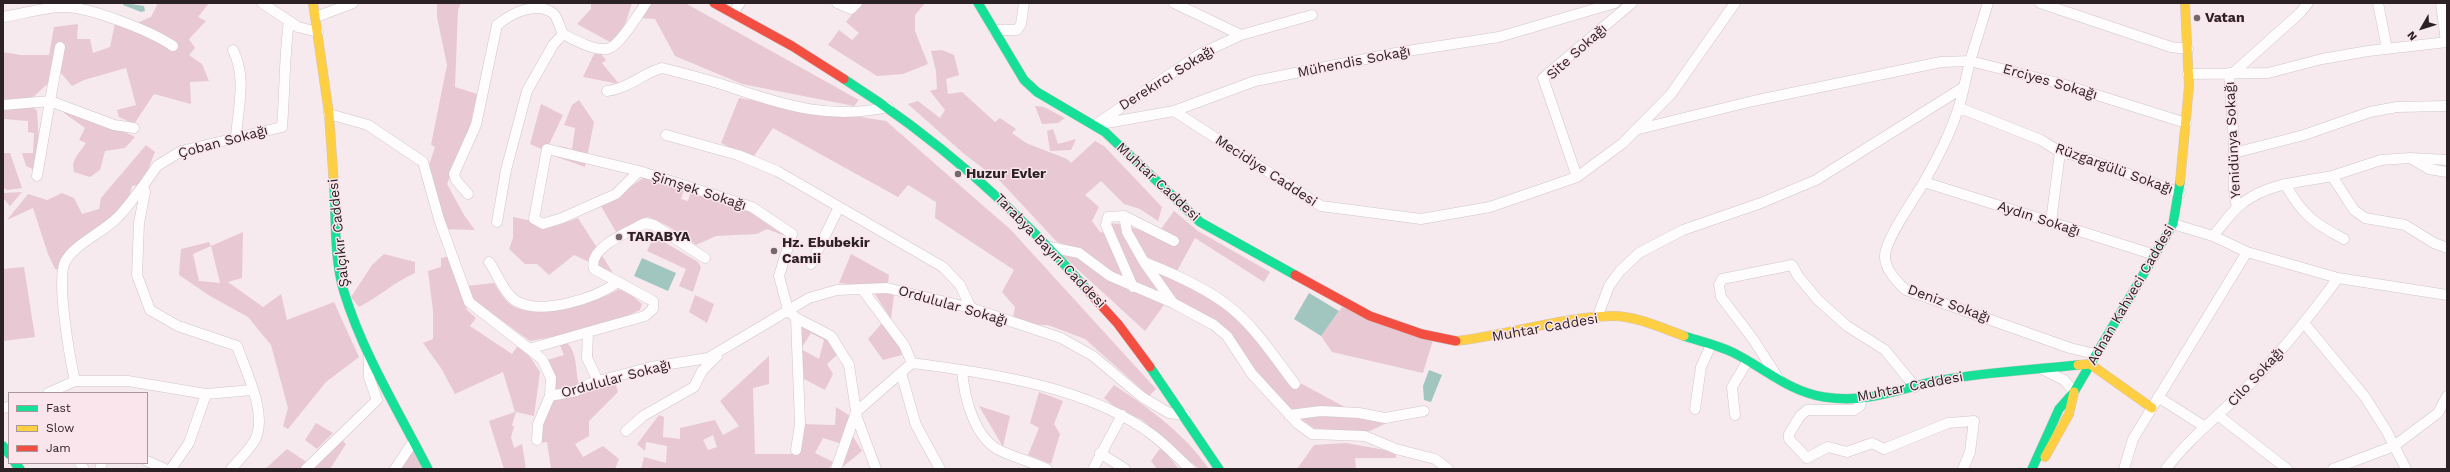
<!DOCTYPE html>
<meta charset="utf-8">
<style>
body{margin:0}
#map{position:relative;width:2450px;height:472px;overflow:hidden;background:#f6eaee;font-family:"Work Sans",sans-serif}
canvas{display:block}
.frame{position:absolute;inset:0;border:4px solid #2c2225;pointer-events:none}
.legend{position:absolute;left:8px;top:392px;width:140px;height:72px;box-sizing:border-box;background:#fbe5ec;border:1px solid #a8979c;margin:0;padding:5px 7px;list-style:none;font-size:12px;color:#2c2225}
.legend li{display:flex;align-items:center;gap:8px;height:20px}
.legend b{width:20px;border:1px solid #a8979c}
.north{position:absolute;left:2402px;top:8px;width:40px;height:40px;-webkit-text-stroke:3px #fbe5ec;paint-order:stroke;rotate:231deg;font-size:11px;font-weight:700;line-height:16px;text-align:center;color:#2c2225}
.north::after{content:'';display:block;margin:auto;width:14px;height:18px;background:#2c2225;clip-path:polygon(50% 0,100% 100%,50% 72%,0 100%)}
</style>
<div id="map">
<canvas width="2450" height="472"></canvas>
<div class="frame"></div>
<ul class="legend">
<li><b style="height:5px;background:#16e098"></b>Fast</li>
<li><b style="height:5px;background:#ffcf43"></b>Slow</li>
<li><b style="height:5px;background:#f24e42"></b>Jam</li>
</ul>
<div class="north">N</div>
</div>
<script>
const g = document.querySelector('canvas').getContext('2d');
g.lineJoin = 'round';
function paint(path, color) { g.fillStyle = color; g.fill(path, 'evenodd'); }
function strokePath(path, color, width, dash) { g.strokeStyle = color; g.lineWidth = width; g.lineCap = dash ? 'butt' : 'round'; g.setLineDash(dash || []); g.stroke(path); }
function drawText(font, color, halo, rows, align = 'center') {
  g.font = font + ' "Work Sans",sans-serif'; g.lineWidth = 3; g.setLineDash([]); g.textBaseline = 'middle'; g.strokeStyle = halo; g.fillStyle = color; for (const [text, x, y, turn = 0] of rows) {
    g.save(); g.translate(x, y); g.rotate((+turn || 0) * Math.PI / 180); g.textAlign = isNaN(turn) ? turn : align; if (halo) g.strokeText(text, 0, 0); g.fillText(text, 0, 0); g.restore();
  }
}
paint(new Path2D(`
 M156 3H209L198 17 206 21 189 39 195 48 189 55 202 64 209 81 190 82 191 104 154 94 134 124 119 117 117 110 136 105 126 68 84 80 72 86 60 72 28 102 37 111 41 173 26 166 22 153H33L34 133 28 132V121L4 119 3 140V52L21 55H49L54 27 78 24 77 39H90L93 53 110 47 117 14 137 23 151 17 157 5Z
 M437 3H461L458 10 455 87 477 94 470 126 447 184 464 215 475 230 440 229 423 183 435 147 431 145 447 65 437 17Z
 M591 3H632L624 28 612 43 577 24 591 9Z
 M641 3H685L859 100 854 106 742 84 675 56 655 19 639 18 638 4Z
 M861 3H925L915 15V31L928 64 903 74 877 76 828 45 839 30 852 40 859 33 846 22Z
 M942 50 954 55 959 75 946 79 948 94 962 92 995 122 1000 118 1016 129 1012 133 1026 143 1067 159 1071 163 1095 141 1104 146 1162 207 1158 221 1140 209 1124 204 1101 181 1085 195 1099 207 1092 221 1100 232 1106 233 1128 282 1080 250 1057 242 1001 182 963 153 908 104 918 101 940 118 945 110 930 91 937 89 936 71 931 51Z
 M594 54H601L606 60 602 63 619 84 583 77Z
 M739 98 886 121 1011 230 1156 389 1149 396 1085 339 1048 325 1012 324 1015 307 1002 292 1014 270 935 218 936 202 908 185 898 197 773 128 752 159 721 143Z
 M579 100 594 122 585 167 557 157 560 146 572 149 575 128 564 125 572 105Z
 M68 104 135 137 125 148 105 151 100 170 90 177 74 172C71 159 79 154 86 143L79 140 85 128 64 113Z
 M541 104 563 115 546 151 530 144Z
 M1035 106 1044 107 1065 118 1058 123 1042 124Z
 M1053 129 1058 144 1076 139 1071 150 1050 151 1047 131Z
 M146 145 155 152 142 184 132 186 125 212 71 260 64 270 55 269 48 254 33 208 7 220 28 194 47 200 62 193 74 198 82 214 99 209 101 198Z
 M3 153H10L22 188 7 190 3 187Z
 M645 177 684 189 681 199 688 201 691 191 750 208 787 232 785 236 767 229 757 234 716 236 696 245 668 226 648 217 616 232 601 206Z
 M22 192 10 206 3 198V193Z
 M1174 211 1198 231 1270 272 1264 282 1195 238 1177 271 1145 261 1128 226 1156 236Z
 M513 217 556 226 578 218 613 273 574 255 549 275 537 264H525L509 249 513 238Z
 M1107 223 1120 224 1125 228 1168 299 1134 286Z
 M243 232 242 278 228 282 263 307 281 294 287 320 334 302 359 357 326 382 288 429 283 426 288 408 271 345 248 317 210 296 179 275 181 249 209 242 211 246ZM211 246 220 283 199 281 193 254Z
 M654 236 698 262 701 267 693 292 679 286 686 269 647 251Z
 M384 254 415 262V273C394 282 379 297 359 307L351 297 372 265Z
 M851 254 889 275 888 285 866 286 839 283Z
 M1062 255 1078 256 1106 278 1164 305 1145 331Z
 M451 256 469 306 466 309 476 318 470 326 512 354 517 347 526 351 540 372 534 416 516 412 512 425 514 427 511 437 514 448 522 444 526 469H504L489 421 515 412 503 372 455 394 441 368 423 343 433 339V311L428 271 441 267V258Z
 M1146 264 1229 308 1296 386 1302 384 1352 411 1407 413 1370 431H1318L1292 413 1254 372 1230 334 1174 301Z
 M24 267 35 337 3 341V269Z
 M494 283C499 291 505 302 514 307 539 318 597 303 619 289L628 292 642 304 640 310C607 326 566 335 530 341L473 300 467 286Z
 M873 291H886L894 295 891 319Z
 M695 295 714 304 707 323 689 312Z
 M1342 307 1433 340 1423 373 1332 352 1321 336Z
 M799 322 829 337 839 353 827 364 833 374 825 390 804 379ZM811 333 824 340 819 359 801 349Z
 M882 323 900 347 902 355 883 360 868 339Z
 M566 342C578 352 575 371 579 385L551 395 547 360 564 355 559 343Z
 M769 356V384L753 388 755 454H798L803 424 835 425 836 407 850 416 842 444 823 438 815 453 833 462 829 469H641L644 457 666 463 667 446 646 442 645 451 637 444 659 415 664 417 663 437 680 439V428L715 420 723 435 739 426 720 401ZM713 435 717 447 708 450 703 440Z
 M614 379 618 392 589 421V436L575 444 583 457 603 446 619 459 615 469H551L547 442 539 443V428L551 398Z
 M1114 385C1150 409 1184 433 1209 469H1199L1142 420 1115 407 1104 398Z
 M1039 392 1063 401 1054 424 1060 434 1051 464 1028 455 1039 428 1030 423Z
 M979 406 1010 416 1003 447Z
 M316 423 333 433 317 449 305 440Z
 M852 435 862 451 840 469Z
 M338 437 346 444 330 469H312Z
 M1346 443 1396 452V458H1355L1356 469H1297L1314 445Z
 M1161 447 1179 469H1157L1151 461Z
 M287 449 308 463 302 469H265Z
 M413 450 423 469H395Z`), '#e8c8d2');
paint(new Path2D(`
 M124 3 144 6 145 11 141 12 123 5Z
 M642 258 676 273 668 291 634 276Z
 M1309 293 1339 311 1321 336 1294 319Z
 M1429 370 1442 375 1431 402 1424 400 1423 386Z`), '#a1c6bf');
const street = new Path2D(`
 M262 3 298 27 318 32
 M837 3 851 9 857 3
 M1174 3 1241 35
 M1988 3 1970 61 2062 84 2186 123
 M2040 3 2171 47 2188 49
 M2378 3 2387 49
 M2441 3 2446 42
 M733 13 740 3
 M3 17C23 14 44 7 64 7 90 7 151 31 173 46
 M316 17 353 3
 M994 30H1017L1021 24 1024 3
 M233 50C247 78 238 107 236 137
 M2229 73 2234 143V191L2237 208
 M2233 73 2300 13 2308 3
 M2188 74 2268 73 2322 59 2368 51 2447 42
 M1964 87C1957 121 1941 152 1924 182 1915 198 1886 238 1885 255 1884 269 1897 282 1906 290L2070 348 2095 354
 M607 91C630 88 641 74 662 68 686 74 710 80 733 88 786 106 832 120 888 107
 M3 105 50 101 60 47
 M1960 108 2041 140 2060 152 2085 158 2180 193
 M1174 111 1321 206 1421 219 1490 207 1577 177 1623 143 1671 94 1735 3
 M329 114 368 125 423 162 439 219 469 302 542 359 551 378 550 396 538 424 537 440
 M1098 123 1200 54 1241 35 1312 15
 M1095 125 1174 111 1255 81 1401 52 1499 37 1615 3
 M666 135 738 155 777 171 943 267 960 285 971 308
 M2234 153 2304 135 2370 112 2397 107 2447 106
 M2412 159 2429 169 2447 172
 M639 171 547 149 534 219 543 224 562 218 616 194 639 171 752 207 792 234 779 276 788 310 796 318 831 336 849 365 857 418 876 469
 M37 176 50 101 114 125 134 128
 M2332 176 2381 160 2410 158 2447 160
 M1577 177 1543 78 1632 3
 M1924 182 2155 255
 M2285 184C2302 214 2313 223 2344 239
 M143 186 157 166 181 151 282 127C285 91 284 56 289 21
 M468 194 456 180 454 174 476 125 497 25C512 13 537 0 554 14 558 19 560 28 563 34
 M1124 216 1108 217 1106 225 1133 287
 M497 222 506 170 527 91 553 45 563 34C575 40 592 50 606 49 618 49 639 13 646 3
 M2051 222 2060 152
 M2173 224 2213 236
 M1174 241 1124 216 1127 232 1144 262 1173 303 1214 325 1227 336 1252 374 1298 424 1312 434 1365 436 1396 449 1435 459 1448 469
 M1050 247 1079 253 1110 276 1173 303
 M2247 252 2338 278 2447 295
 M489 262C497 273 505 296 518 302 544 315 596 298 618 282L653 301V309L645 316 588 332
 M1144 262C1172 273 1206 288 1230 307 1256 328 1275 358 1295 384
 M811 264 839 207
 M618 282 594 269C587 248 630 231 645 223L654 225 705 258
 M862 289 904 345 912 363C992 374 1088 386 1154 436 1167 446 1178 458 1190 469
 M1597 318 1609 286 1620 271 1639 253 1683 230 1761 203 1816 180 1964 87 1970 61 1941 62 1753 101 1635 130
 M2304 323 2365 397 2386 430 2406 469
 M529 349 588 332 587 358 598 381
 M2042 369 2064 380 2074 392
 M962 370C964 396 974 439 1001 451 1016 458 1032 462 1047 469
 M901 373 916 425 940 469
 M1778 378 1753 339 1721 297 1719 285 1722 279 1792 265 1798 276 1818 300 1847 326 1885 350 1915 387
 M75 381C70 359 56 281 65 262 74 244 104 232 118 217 127 208 135 196 143 186L145 192 139 223 137 275 150 310 178 326 237 346C246 372 268 414 255 440 249 450 239 460 231 469
 M48 393 75 381H128L206 394 189 443 171 469
 M206 394 253 390
 M550 396 576 391 591 383 651 367 708 358 809 298 837 290 887 288 971 308 1061 338 1093 356 1142 397 1169 413 1185 415
 M2158 397 2205 427
 M1862 399 1860 406 1854 410H1807L1800 416 1789 434V439L1807 458 1828 447 1847 452 1872 443 1884 449 1948 423 1974 421 1970 452 1963 469
 M3 408 9 407
 M1695 409 1701 367 1711 345
 M1289 415 1321 411 1359 413 1385 418 1424 411
 M1735 415 1732 387 1747 362
 M2219 416 2287 469
 M626 431 643 416 694 387 702 371 717 356
 M796 450 800 424 796 318
 M1100 453 1125 469
 M147 461 165 469
 M80 463 84 469
 M100 469 102 463
 M306 469 377 400 369 377V357
 M395 469 413 442
 M836 469 856 412 912 363
 M1093 469 1122 415
 M2124 469 2133 439 2247 252 2213 236C2223 225 2232 210 2244 202 2269 183 2302 182 2332 176L2354 210 2365 218 2405 225 2434 243 2447 248
 M2166 469C2189 438 2221 414 2248 386 2281 353 2310 316 2338 278
 M2333 469 2394 446 2438 413 2447 396`);
const fast = new Path2D(`
 M978 3 1024 80 1037 92 1105 132 1200 222 1295 275
 M844 79C935 137 1018 210 1089 292
 M334 186C336 221 334 259 344 292 363 354 399 412 428 469
 M1684 336C1700 341 1717 345 1732 352 1763 367 1789 392 1824 397 1867 404 1897 389 1937 381 1983 372 2031 370 2078 365
 M1150 367 1219 469
 M3 446 9 454
 M15 463 20 469
 M2032 469 2059 409 2074 392 2173 224 2180 182`);
const slow = new Path2D(`
 M313 3 329 114 334 186
 M2180 182 2189 86 2185 3
 M1456 341C1508 335 1560 317 1613 316 1636 316 1662 328 1684 336
 M2078 365 2090 364 2152 408
 M2045 457 2069 414 2074 392`);
const jam = new Path2D(`
 M714 3 792 46 844 79
 M1295 275 1370 316 1422 334 1456 341
 M1089 292 1118 324 1150 367`);
strokePath(street, '#d0c5c8', 11);
strokePath(fast, '#d0c5c8', 10);
strokePath(slow, '#d0c5c8', 10);
strokePath(jam, '#d0c5c8', 10);
strokePath(street, '#fefcfc', 10);
strokePath(fast, '#16e098', 9);
strokePath(slow, '#ffcf43', 9);
strokePath(jam, '#f24e42', 9);
for (const [x, y, r, color] of [
 [2197,18,4,"#73686b"],
 [958,174,4,"#73686b"],
 [619,237,4,"#73686b"],
 [774,251,4,"#73686b"]
]) { const dot = new Path2D(); dot.arc(x, y, r, 0, 2 * Math.PI); g.fillStyle = color; g.fill(dot); strokePath(dot, '#fbe5ec', 1.5); }
drawText('bold 14px', '#2c2225', '#fbe5ec', [
 ["Vatan",2205,18],
 ["Huzur Evler",966,174],
 ["TARABYA",627,237],
 ["Hz. Ebubekir",782,243],
 ["Camii",782,259]
], 'left');
drawText('14px', '#2c2225', '#fbe5ec', [
 ["Site Sokağı",1577,52,-42],
 ["Mühendis Sokağı",1354,62,-11],
 ["Derekırcı Sokağı",1167,78,-32],
 ["Erciyes Sokağı",2050,82,16],
 ["Yenidünya Sokağı",2233,140,-93],
 ["Çoban Sokağı",223,142,-15],
 ["Rüzgargülü Sokağı",2114,169,20],
 ["Mecidiye Caddesi",1266,171,33],
 ["Muhtar Caddesi",1158,182,43],
 ["Şimşek Sokağı",699,191,18],
 ["Aydın Sokağı",2039,219,18],
 ["Şalçıkır Caddesi",339,233,-96],
 ["Tarabya Bayırı Caddesi",1050,251,46],
 ["Adnan Kahveci Caddesi",2131,295,-60],
 ["Deniz Sokağı",1949,304,20],
 ["Ordulular Sokağı",953,306,16],
 ["Muhtar Caddesi",1545,328,-10],
 ["Cilo Sokağı",2256,377,-47],
 ["Ordulular Sokağı",616,379,-15],
 ["Muhtar Caddesi",1910,387,-11]
]);
</script>
